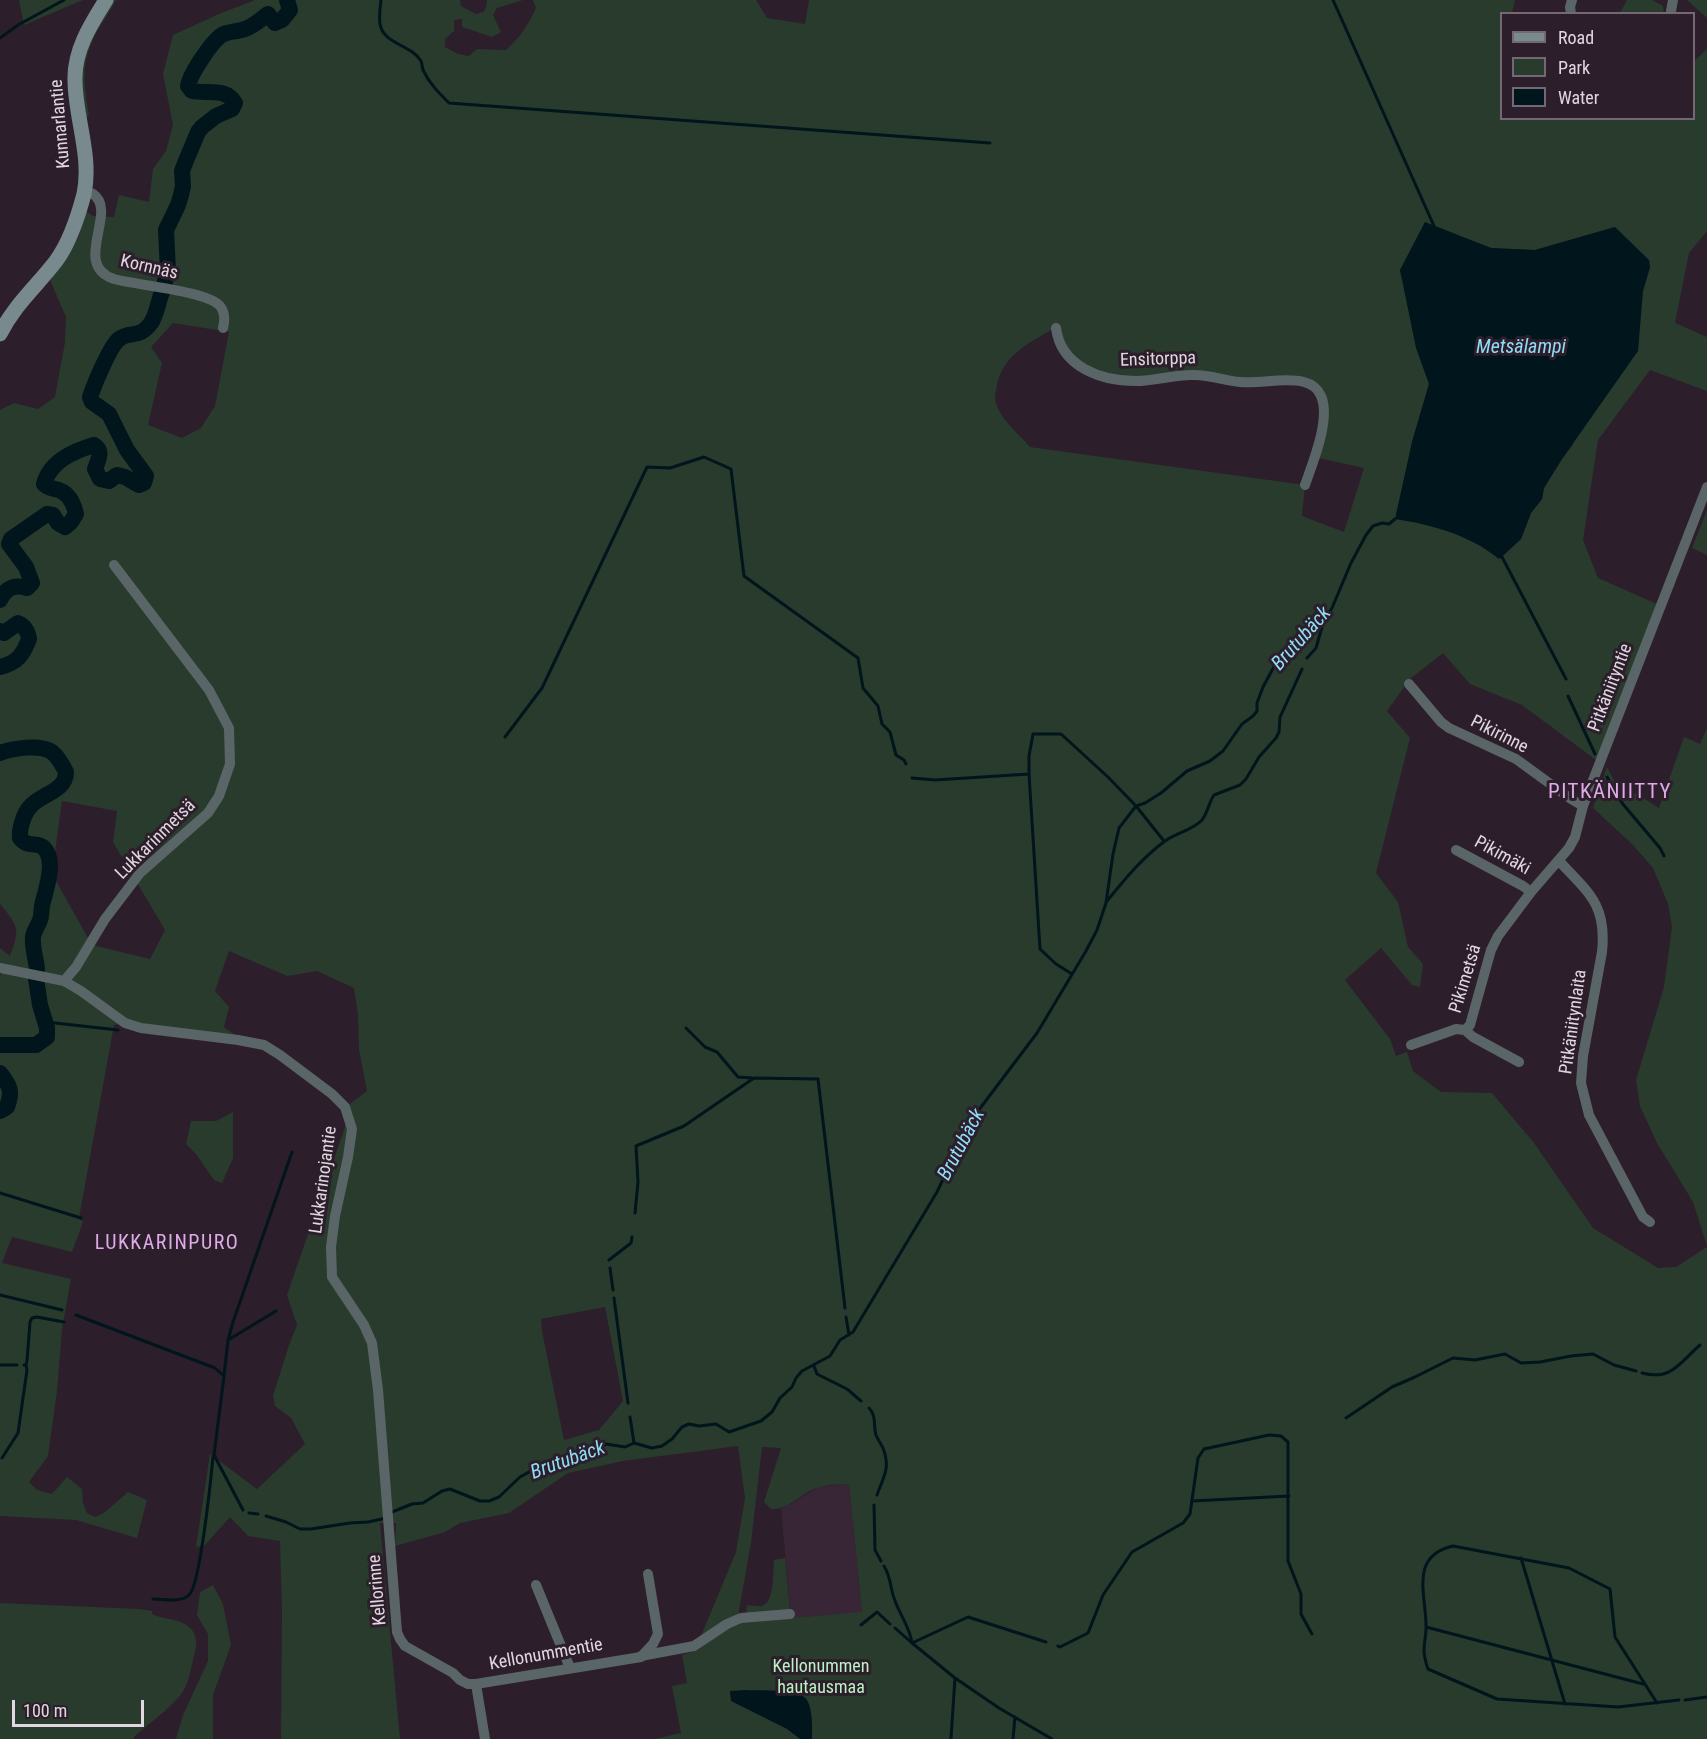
<!DOCTYPE html>
<meta charset="utf-8">
<style>
body{margin:0}
#map{position:relative;width:1707px;height:1739px;overflow:hidden;background:#2c1e2b;font-family:"Roboto Condensed",sans-serif}
canvas{display:block}
.legend{position:absolute;left:1500px;top:12px;width:195px;height:108px;box-sizing:border-box;background:#2c1e2b;border:2px solid #746873;margin:0;padding:8px 10px;list-style:none;font-size:18px;color:#e1d7e0}
.legend li{display:flex;align-items:center;gap:12px;height:30px}
.legend b{width:30px;border:2px solid #746873}
.scale{position:absolute;left:12px;top:1700px;width:132px;height:27px;box-sizing:border-box;border:3px solid #e1d7e0;border-top:0;padding-left:8px;font-size:18px;line-height:21px;white-space:nowrap;color:#e1d7e0;-webkit-text-stroke:4px #2c1e2b;paint-order:stroke}
</style>
<div id="map">
<canvas width="1707" height="1739"></canvas>
<ul class="legend">
<li><b style="height:8px;background:#788a8e"></b>Road</li>
<li><b style="height:16px;background:#293b2c"></b>Park</li>
<li><b style="height:16px;background:#00151c"></b>Water</li>
</ul>
<div class="scale">100 m</div>
</div>
<script>
const g = document.querySelector('canvas').getContext('2d');
g.lineJoin = 'round';
function paint(path, color) { g.fillStyle = color; g.fill(path, 'evenodd'); }
function strokePath(path, color, width, dash) { g.strokeStyle = color; g.lineWidth = width; g.lineCap = dash ? 'butt' : 'round'; g.setLineDash(dash || []); g.stroke(path); }
function drawText(font, color, halo, rows, align = 'center') {
  g.font = font + ' "Roboto Condensed",sans-serif'; g.lineWidth = 6; g.setLineDash([]); g.textBaseline = 'middle'; g.strokeStyle = halo; g.fillStyle = color; for (const [text, x, y, turn = 0] of rows) {
    g.save(); g.translate(x, y); g.rotate((+turn || 0) * Math.PI / 180); g.textAlign = isNaN(turn) ? turn : align; if (halo) g.strokeText(text, 0, 0); g.fillText(text, 0, 0); g.restore();
  }
}
paint(new Path2D(`
 M849 1484 862 1613 791 1618 781 1508 791 1504 818 1487Z`), '#382637');
paint(new Path2D(`
 M19 0H83L24 25Z
 M112 0H116C110 12 102 22 96 33 80 65 84 82 89 116L86 117 80 68 90 35Z
 M255 0H460L461 6 476 14 484 12 487 3V0H523L497 8 493 15 501 32 492 37 462 27V19L454 20V31L445 39V47L458 54 469 56 477 49 506 50C521 36 527 27 536 8L533 0H756L767 18 805 24 809 0H1515L1512 13 1502 14V118H1694V61L1707 49V231L1689 253 1675 323 1707 337V391L1650 370 1598 440 1583 540 1598 578 1657 604 1596 760 1522 705 1470 684 1443 653 1410 679 1387 711 1410 738 1376 873 1398 902 1408 947 1423 964 1420 987 1412 985 1381 948 1345 980 1390 1039 1396 1056 1407 1052 1413 1071 1441 1092 1492 1093 1534 1143 1593 1228 1658 1268 1676 1267 1707 1247V1739H654L681 1733 672 1686 687 1683 682 1655 698 1650 730 1627 744 1622 862 1612 849 1484C840 1485 829 1484 820 1487 802 1491 791 1510 771 1509L764 1502 781 1448 762 1447 751 1543 738 1616 701 1636 736 1552 745 1498 738 1446 623 1461 568 1473 509 1513 460 1523 445 1532 395 1546 396 1523H380L400 1739H281L282 1610 280 1541 248 1536 230 1517 205 1545 196 1547 210 1454 257 1489 305 1444 291 1418 275 1406 273 1396 289 1345 297 1325 287 1295 345 1127 347 1106 367 1091 359 1049 358 1014 354 988 317 971 287 976 229 951 215 991 229 1007 224 1027 238 1037 125 1023 114 1025 79 1218 83 1222 72 1252 12 1237 2 1263 71 1279 62 1329 57 1391 48 1456 29 1482 37 1490 52 1494 67 1477 82 1489 83 1503 87 1513 95 1517 104 1513 128 1492 147 1500 137 1538 76 1520 0 1516V976L5 967 0 963V948L10 956C20 929 19 927 0 904V410L14 403 38 409 55 397 65 342 66 317 50 280 78 238 86 211 93 216 114 217 119 195 149 202 153 169 166 151 173 125 163 74 173 35 219 14ZM1425 223 1491 248 1535 250 1615 227 1650 267 1643 291 1572 446 1562 459 1544 488 1542 499 1531 513 1521 539 1500 559C1491 553 1483 547 1475 543 1451 530 1422 523 1396 518L1412 442 1429 384 1400 270ZM173 323 229 332 215 406 201 428 182 438 148 425 162 363 151 347ZM1055 328 1082 369 1149 380H1227L1314 386 1324 415 1314 457 1364 468 1344 532 1302 516 1305 485 1030 447C1019 434 1001 420 996 403 994 397 996 391 997 385 1003 354 1031 342 1055 328ZM62 801 117 811 113 842 165 930 150 959 92 945 52 874ZM605 1307 623 1401 599 1430 564 1440 542 1331 541 1319Z
 M1627 0H1652L1663 6 1664 13H1620Z
 M1687 0H1707V18Z
 M1707 510V555L1692 548Z
 M1707 728V1246L1693 1202 1657 1143 1640 1106 1636 1080 1664 987 1672 927 1668 904 1653 868 1633 845 1593 808 1607 767 1624 799 1635 793 1659 808 1684 737 1700 744Z
 M233 1112V1158L222 1183 214 1180 196 1154 186 1144 191 1121H216Z
 M785 1558 790 1610 746 1615 747 1605C751 1605 758 1607 762 1606 775 1602 773 1570 774 1560Z
 M213 1585 223 1604 231 1645 213 1695V1739H176L183 1715 208 1661V1634L197 1615 200 1592Z
 M0 1603 139 1609 152 1611V1614C165 1620 180 1618 191 1629 199 1637 196 1650 193 1660 191 1669 189 1680 185 1688 177 1704 148 1724 134 1737V1739H0Z`), '#293b2c');
paint(new Path2D(`
 M1425 222 1491 248 1535 250 1615 227 1649 260 1650 267 1643 291 1638 351 1562 459 1544 488 1542 499 1531 513 1521 539 1499 559C1491 553 1483 547 1475 543 1451 530 1422 523 1395 519L1412 442 1429 384 1416 348 1400 270Z
 M746 1690C760 1691 800 1688 807 1700 813 1711 812 1727 812 1739H800L787 1729 731 1701 730 1691Z`), '#00151c');
strokePath(new Path2D(`
 M381 0C380 7 379 16 380 24 383 44 412 45 421 61 422 63 422 67 423 70 429 83 439 93 449 103L990 143
 M1333 0 1434 226
 M0 38 18 25 64 0
 M1502 557 1566 679
 M1307 658 1316 648 1324 620
 M1568 696 1595 754
 M505 737 542 688 647 467 670 468 704 457 731 469 744 576 858 658 863 688 878 706 882 724 890 732 896 755 904 760 906 764
 M1029 774V756L1033 734H1061L1108 777 1136 806 1164 841
 M1607 777 1622 803 1660 848 1664 856
 M912 778 935 780 1029 774 1040 949 1056 964 1072 974
 M1107 901C1125 879 1142 858 1165 841 1176 833 1193 830 1202 820 1208 812 1209 802 1214 795L1240 785 1246 779 1259 757 1276 738 1279 732 1280 717 1302 669
 M46 1022 118 1030
 M686 1028 705 1047 717 1052 738 1077 752 1078
 M0 1193 81 1218
 M635 1213 638 1182 636 1146 684 1126 754 1078 818 1079 845 1308
 M609 1260 631 1243 632 1237
 M610 1268 613 1290
 M0 1295 62 1310
 M614 1298 628 1403
 M76 1315 215 1368 224 1376 214 1455 243 1510
 M846 1317 849 1335
 M228 1340 233 1322 292 1152
 M0 1365H17
 M24 1365H26L27 1361 30 1322 32 1318 37 1317 64 1322
 M814 1366 817 1374 847 1389 861 1401
 M1642 1373C1672 1381 1680 1362 1700 1345
 M224 1376 228 1340 276 1311
 M869 1408C877 1416 873 1426 876 1435 878 1440 881 1444 883 1448 891 1469 883 1477 877 1495
 M630 1417 634 1443
 M1346 1418 1392 1387 1415 1377 1453 1358 1475 1360 1505 1354 1521 1363 1540 1362 1571 1356 1593 1354 1614 1365 1636 1371
 M2 1458 18 1433 27 1370 26 1365
 M1192 1501 1289 1496
 M874 1505 875 1550 881 1561
 M392 1512 412 1504 423 1503 442 1491 450 1489 480 1501H489L499 1497 520 1477 529 1472 559 1461 572 1459 582 1452 596 1451 606 1444 625 1447 634 1443 652 1448 662 1446 672 1439 682 1427 689 1424 699 1426 716 1424 729 1432 761 1421 772 1412 780 1398 792 1387 796 1378 802 1371 830 1356 840 1340 853 1332 937 1192 972 1119 1037 1033 1086 951 1097 930 1106 903 1113 854 1119 828 1136 806 1145 803 1161 793 1187 771 1210 761 1223 751 1242 724 1253 716 1257 711V703L1263 687 1277 661 1290 644 1325 618 1332 608 1351 563 1366 535 1373 526 1382 523 1389 524 1395 519
 M249 1513 258 1514
 M266 1516 286 1522 300 1529H311L350 1523 368 1522 382 1519
 M1521 1558 1565 1704
 M884 1566C891 1577 890 1587 894 1598 899 1614 910 1627 912 1643L955 1678 999 1708 1052 1739
 M153 1599C164 1599 181 1603 189 1595 200 1586 211 1478 213 1457
 M861 1625 877 1612 890 1624
 M1426 1627 1643 1684
 M895 1628 912 1643 968 1617 1046 1642
 M1058 1646 1060 1647 1088 1633 1103 1595 1132 1552 1183 1523 1190 1514 1198 1458 1204 1449 1269 1435 1281 1436 1288 1442V1561L1301 1594V1614L1312 1634
 M1685 1700 1707 1697
 M1657 1703 1615 1637 1610 1589 1569 1568 1453 1546C1408 1556 1427 1597 1426 1628 1426 1636 1424 1643 1424 1651 1424 1657 1426 1663 1428 1669L1497 1699 1618 1707 1679 1700
 M951 1738 955 1678
 M1013 1739 1015 1717`), '#00151c', 3);
strokePath(new Path2D(`
 M164 285 168 271 166 230 178 205 181 195 183 186 182 171 185 163 198 132 202 127 216 116 232 109 235 103C225 87 208 94 192 91L188 86C190 74 212 41 222 35 228 31 237 32 245 29 254 26 260 20 268 14L275 23 282 20 290 10 287 0
 M0 600C6 588 14 584 27 588L32 583 26 567 9 544 11 539 47 514 53 515 58 523 65 527 71 522 76 514C75 507 70 496 63 492 55 487 49 490 44 484 50 461 74 451 94 445 104 451 98 460 95 469L100 479 109 481 117 475 125 477 139 485 144 483 146 476 127 450 109 414 92 402 90 397C94 385 110 346 119 339 131 330 138 340 151 323 157 314 158 302 162 292
 M0 631 4 633 18 623C25 626 28 632 29 639 23 655 17 663 0 667
 M0 753C13 748 40 744 52 752 57 756 63 766 66 772 66 792 40 794 30 807 24 813 19 829 20 838 29 849 37 841 44 848 57 862 45 891 42 906 41 911 42 915 40 920 38 926 34 930 33 937 32 947 36 959 37 969
 M0 1045H36L47 1037V1028L40 1005 36 979
 M0 1073C10 1086 13 1091 7 1107L0 1111`), '#00151c', 16);
strokePath(new Path2D(`
 M1671 11 1673 0
 M1571 14 1570 7 1572 0
 M84 191C87 192 90 192 93 194 119 211 71 265 114 279 135 285 208 291 220 306 225 312 225 320 223 328
 M1056 328C1061 367 1101 381 1136 381 1156 381 1175 374 1195 375 1211 375 1225 381 1240 382 1261 384 1284 377 1304 382 1312 384 1318 389 1321 396 1331 419 1313 462 1305 485
 M1409 684 1441 722 1449 728 1516 759 1571 799 1583 806
 M1456 850 1523 886 1531 892
 M1559 861C1589 893 1607 905 1602 952L1583 1056 1581 1083 1589 1115 1643 1217 1650 1222
 M0 968 64 981 81 991 125 1023 141 1028 238 1040 264 1045 280 1055 332 1094 345 1107 352 1129 348 1157 335 1216 331 1247 332 1277 364 1325 372 1343 378 1390 397 1632 400 1639 405 1646 453 1673 460 1680 468 1684H476L641 1657 653 1644 658 1634 648 1574
 M64 981 76 967 105 919 140 873 208 813 219 796 230 764 229 728 209 690 114 565
 M1465 1030 1470 1025 1491 950 1498 936 1531 892 1569 848 1575 837 1583 806 1707 487
 M1465 1030 1473 1037 1519 1062
 M1411 1045 1456 1029 1465 1030
 M536 1585 570 1668
 M641 1656 694 1646 727 1624 741 1618 790 1614
 M476 1684 485 1739`), '#5a6568', 10);
strokePath(new Path2D(`
 M0 334C15 304 36 287 56 261 70 242 78 217 84 194 92 156 75 117 75 80 74 50 91 24 106 0`), '#788a8e', 15);
drawText('18px', '#e1d7e0', '#2c1e2b', [
 ["Kunnarlantie",61,124,-95],
 ["Kornnäs",149,268,13],
 ["Ensitorppa",1158,360,-2],
 ["Pitkäniityntie",1611,688,-69],
 ["Pikirinne",1499,735,27],
 ["Lukkarinmetsä",156,840,-45],
 ["Pikimäki",1502,856,29],
 ["Pikimetsä",1466,979,-73],
 ["Pitkäniitynlaita",1574,1022,-82],
 ["Lukkarinojantie",324,1180,-82],
 ["Kellorinne",378,1590,-95],
 ["Kellonummentie",546,1655,-10]
]);
drawText('18px', '#bbf2c3', '#2c1e2b', [
 ["Kellonummen",821,1667],
 ["hautausmaa",821,1688]
]);
drawText('italic 20px', '#90ddf8', '#2c1e2b', [
 ["Metsälampi",1521,348],
 ["Brutubäck",1302,639,-48],
 ["Brutubäck",962,1145,-62],
 ["Brutubäck",568,1461,-20]
]);
g.letterSpacing = '1.5px';
drawText('20px', '#deabe8', '#2c1e2b', [
 ["LUKKARINPURO",167,1244]
]);
g.letterSpacing = '0px';
g.letterSpacing = '1.5px';
drawText('21px', '#deabe8', '#2c1e2b', [
 ["PITKÄNIITTY",1610,793]
]);
g.letterSpacing = '0px';
</script>
